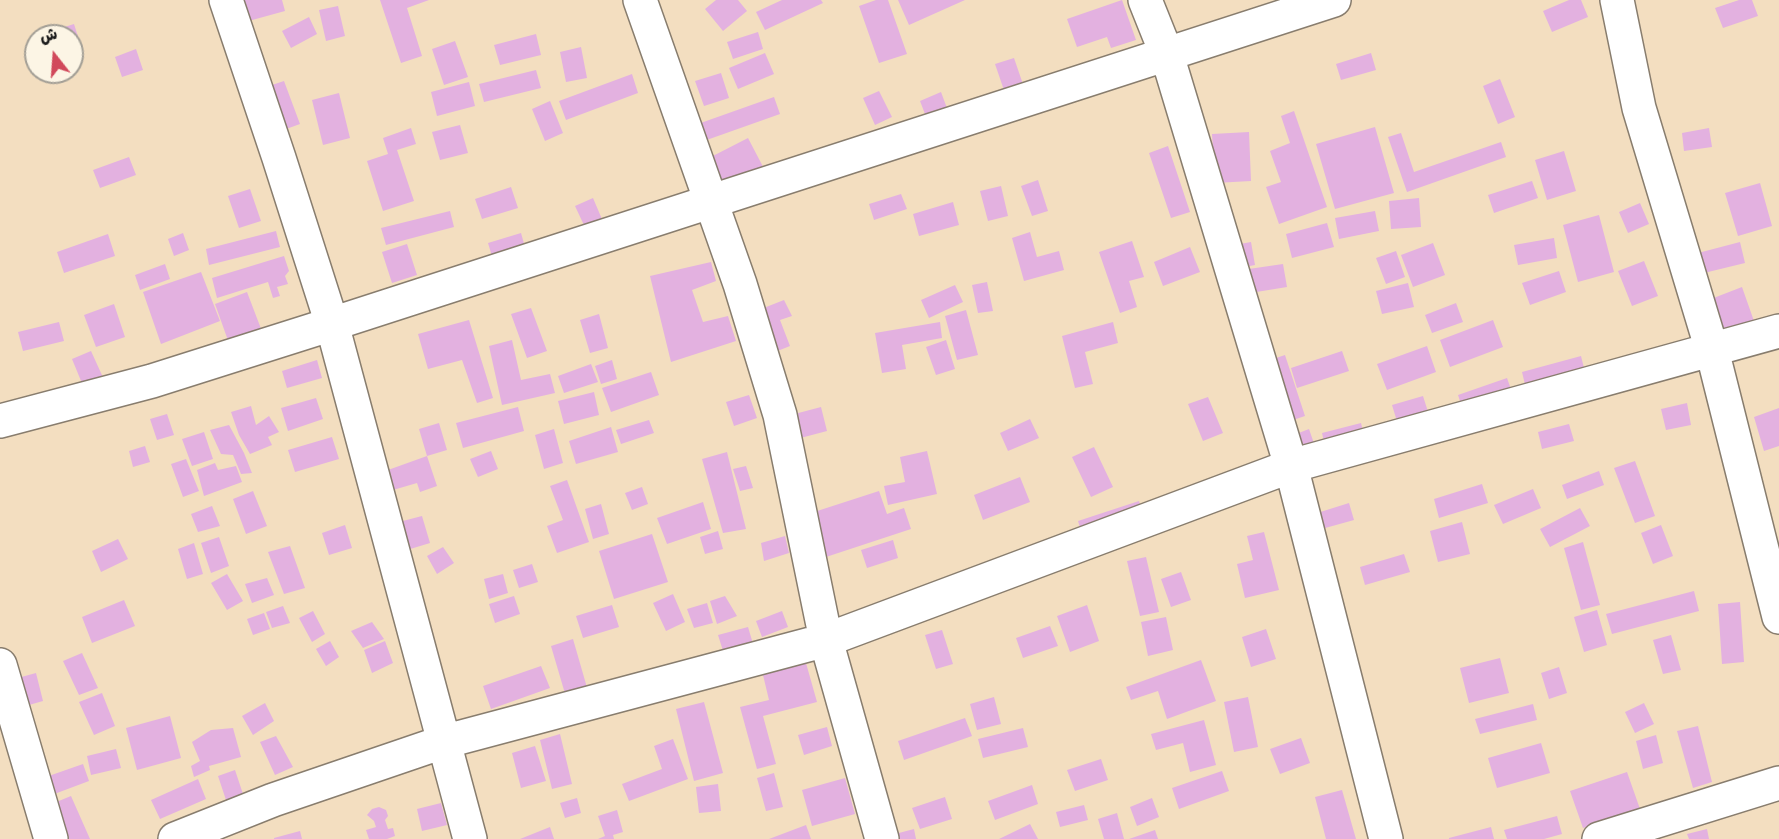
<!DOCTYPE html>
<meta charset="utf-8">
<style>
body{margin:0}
#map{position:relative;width:1779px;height:839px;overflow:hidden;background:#f3dec0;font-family:"Gochi Hand","Playpen Sans Arabic",sans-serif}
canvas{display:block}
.north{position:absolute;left:24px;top:24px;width:60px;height:60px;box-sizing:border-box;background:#fcf5e5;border:2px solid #a29e95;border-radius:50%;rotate:343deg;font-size:16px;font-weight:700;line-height:24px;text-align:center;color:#1c1c1c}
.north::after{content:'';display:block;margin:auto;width:21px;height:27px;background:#d1495b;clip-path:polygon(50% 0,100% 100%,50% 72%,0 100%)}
</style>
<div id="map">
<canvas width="1779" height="839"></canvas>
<div class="north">ش</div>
</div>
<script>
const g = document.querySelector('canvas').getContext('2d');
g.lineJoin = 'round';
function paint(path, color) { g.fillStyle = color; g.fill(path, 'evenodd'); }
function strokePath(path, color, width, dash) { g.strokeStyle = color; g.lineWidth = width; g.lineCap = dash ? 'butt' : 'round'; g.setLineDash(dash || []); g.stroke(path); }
paint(new Path2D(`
 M238 0H282L285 11 245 22Z
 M380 0H429L407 8 422 56 401 63Z
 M716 0H738L747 11 723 31 705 9Z
 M782 0H821L823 3 765 30 756 12Z
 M876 0H888L907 54 879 63 859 6Z
 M898 0H965L909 25Z
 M1122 0 1136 40 1111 48 1107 37 1077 47 1067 19Z
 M1569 0H1581L1588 17 1552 32 1543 11Z
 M1739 0H1752L1758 16 1723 28 1715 8Z
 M338 6 345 36 326 41 319 10Z
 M309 17 317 34 291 48 282 31Z
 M74 24 81 46 72 49V36H53L52 31Z
 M758 32 763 49 733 59 727 42Z
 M536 34 541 55 500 65 494 45Z
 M455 41 468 77 444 85 432 49Z
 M581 47 587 78 566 82 560 52Z
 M136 49 143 70 122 77 115 57Z
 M765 53 774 74 738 89 729 68Z
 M1371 53 1376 70 1341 80 1336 64Z
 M1014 58 1026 93 1007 99 995 64Z
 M536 70 541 88 484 102 479 84Z
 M721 73 729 98 704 106 695 81Z
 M632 74 638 93 566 120 559 101Z
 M1500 79 1515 117 1498 124 1483 86Z
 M284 81 300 124 278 132 263 88Z
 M469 82 475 106 437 116 431 92Z
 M879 91 892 117 875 125 863 98Z
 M941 92 951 119 930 127 920 101Z
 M339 93 350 138 323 145 312 100Z
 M774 97 780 114 701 142 695 125Z
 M550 101 563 133 545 141 532 109Z
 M1294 111 1327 207 1279 224 1266 187 1281 182 1270 151 1290 143 1281 116Z
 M460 125 468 153 440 160 432 132Z
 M1375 127 1394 193 1335 209 1316 144Z
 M411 128 416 144 397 150 414 201 383 211 367 161 388 154 383 138Z
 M1709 128 1712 147 1684 151 1682 133Z
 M1249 132 1251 181 1215 183 1212 134Z
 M1401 133 1414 172 1501 142 1506 157 1407 192 1388 137Z
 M748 138 771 182 730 203 707 159Z
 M1168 146 1190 212 1171 218 1149 153Z
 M1564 151 1576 191 1547 200 1535 160Z
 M129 157 136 175 100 188 93 170Z
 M1038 180 1048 211 1032 216 1021 186Z
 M1532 181 1538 198 1494 213 1488 195Z
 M1760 183 1772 226 1738 236 1725 193Z
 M1001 186 1008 216 988 221 980 191Z
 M511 187 518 208 482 219 475 199Z
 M250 189 261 221 239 228 228 196Z
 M901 194 907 209 874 220 869 204Z
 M593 198 607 231 590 238 575 206Z
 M1419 198 1421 227 1391 229 1389 201Z
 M953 202 959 225 919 236 913 214Z
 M1640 203 1649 224 1628 233 1619 212Z
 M450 211 454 227 386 245 381 228Z
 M1375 211 1379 231 1339 239 1335 218Z
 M1599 215 1614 272 1578 282 1563 225Z
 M1327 223 1334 247 1292 258 1286 234Z
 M276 231 280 247 209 265 206 249Z
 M1030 232 1037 257 1059 251 1064 270 1024 281 1012 238Z
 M183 233 189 250 174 256 168 239Z
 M521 233 533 275 494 263 488 243Z
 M108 234 115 256 64 273 57 252Z
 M1554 238 1557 258 1518 265 1514 245Z
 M1132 241 1144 277 1129 281 1137 307 1120 313 1099 252Z
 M1251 242 1255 265 1234 269 1229 246Z
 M1740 242 1745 263 1704 273 1698 253Z
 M1433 243 1445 275 1413 287 1401 255Z
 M407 244 417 275 392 283 382 252Z
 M1190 247 1200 272 1163 286 1154 262Z
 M1396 251 1405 277 1386 284 1376 258Z
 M284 256 289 271 285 276 288 284 277 287 280 296 273 298 268 282 217 298 212 278Z
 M1644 261 1658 296 1632 306 1618 271Z
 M711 262 716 281 692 290 703 322 728 316 736 341 671 362 650 276Z
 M165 264 170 279 140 290 135 275Z
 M1283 264 1287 287 1238 295 1235 271Z
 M1559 271 1566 292 1530 305 1522 283Z
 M201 272 220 321 161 344 143 292Z
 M987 282 993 311 978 313 972 285Z
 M1408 283 1414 307 1382 314 1376 291Z
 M955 285 963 302 929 318 921 300Z
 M1742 287 1755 324 1725 335 1711 299Z
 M247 292 263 334 230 346 215 304Z
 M784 300 792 316 780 320 790 346 770 354 756 311Z
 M1456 303 1463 322 1432 333 1425 315Z
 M114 304 125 337 96 347 84 315Z
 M531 308 547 351 527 358 511 314Z
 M966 310 978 355 957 360 945 316Z
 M599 314 608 348 590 353 580 320Z
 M469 320 493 398 477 403 462 360 428 369 418 334Z
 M1493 320 1503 347 1450 367 1440 340Z
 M59 322 64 341 23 351 18 332Z
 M940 322 942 338 902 345 906 369 882 373 875 333Z
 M1113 322 1118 343 1085 352 1093 384 1075 388 1062 336Z
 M512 340 521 380 550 374 555 393 502 405 489 346Z
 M946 340 955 369 936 375 926 347Z
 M1427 346 1436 372 1387 390 1377 364Z
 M91 351 106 384 86 393 72 359Z
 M1342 351 1349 371 1297 388 1291 368Z
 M1285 355 1305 416 1284 423 1264 362Z
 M1581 356 1586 376 1527 393 1522 372Z
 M317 360 322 378 287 388 282 371Z
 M612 360 617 379 601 384 595 366Z
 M591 364 598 382 564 393 558 376Z
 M651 372 659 395 611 412 602 388Z
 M1507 378 1513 395 1464 413 1458 395Z
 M594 392 599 415 564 424 558 401Z
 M749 395 757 418 734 426 726 402Z
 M1423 396 1430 418 1399 428 1392 405Z
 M1208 397 1223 433 1203 441 1188 404Z
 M316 398 323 419 288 431 281 408Z
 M1687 403 1691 425 1666 430 1661 409Z
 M251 406 256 425 269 416 279 432 268 437 272 445 250 454 239 435 231 412Z
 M518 407 524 431 463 448 456 423Z
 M821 407 827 431 793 440 787 416Z
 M1779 408V446L1764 451 1754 417Z
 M167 414 174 435 157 440 150 419Z
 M1030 419 1039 438 1008 451 1000 433Z
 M649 420 654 433 621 444 616 430Z
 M439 423 447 450 427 456 419 429Z
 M1361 423 1366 444 1327 455 1322 433Z
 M1569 424 1574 441 1542 449 1538 432Z
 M229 425 244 453 252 473 241 474 233 455 221 454 210 430Z
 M611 427 618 452 576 464 569 441Z
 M554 429 563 463 544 469 535 435Z
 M1309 429 1318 455 1300 461 1291 436Z
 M204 432 213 459 192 466 182 439Z
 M332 437 339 459 295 472 288 450Z
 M145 446 150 462 133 467 129 451Z
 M1094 447 1113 487 1091 497 1072 457Z
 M491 451 498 469 478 477 470 459Z
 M927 451 937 494 888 505 884 486 905 482 900 457Z
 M727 452 746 529 723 533 702 459Z
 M427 456 437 486 420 492 417 483 393 490 388 470Z
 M186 459 199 491 183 497 171 464Z
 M1635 461 1655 516 1635 523 1614 468Z
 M215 463 218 470 236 466 242 482 204 496 197 470Z
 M746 466 753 488 740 491 733 469Z
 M1599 471 1604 485 1567 499 1562 485Z
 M1020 477 1030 502 983 520 974 495Z
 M567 480 589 542 557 553 547 526 563 520 550 486Z
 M1482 484 1488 503 1439 518 1434 499Z
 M642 487 648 504 632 510 625 493Z
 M1533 489 1541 508 1503 524 1494 505Z
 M253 491 267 526 246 534 233 499Z
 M879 491 887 514 904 508 911 529 826 557 811 513Z
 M1139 501 1147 526 1086 547 1078 521Z
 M703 502 711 529 667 544 657 518Z
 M1349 503 1354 520 1318 530 1314 514Z
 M601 504 609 534 593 539 585 509Z
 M212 506 220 526 198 532 191 514Z
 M1580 508 1590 526 1550 547 1540 529Z
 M422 516 430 543 407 550 399 522Z
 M1462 522 1470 554 1438 562 1430 531Z
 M345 525 352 548 329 555 322 533Z
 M1661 525 1673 556 1653 564 1641 533Z
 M718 531 723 549 705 554 700 537Z
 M1264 532 1279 590 1245 598 1237 564 1253 560 1247 536Z
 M652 534 668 582 614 599 599 551Z
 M785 536 789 553 764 561 761 543Z
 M219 537 229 566 211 573 201 543Z
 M118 539 128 559 101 572 92 551Z
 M893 540 898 558 867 568 861 550Z
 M1583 542 1600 605 1581 610 1564 548Z
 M194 543 203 574 187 579 178 549Z
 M290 546 305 588 284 594 268 552Z
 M443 547 454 563 437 574 427 556Z
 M1404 554 1410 572 1365 585 1360 567Z
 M1146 557 1159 612 1140 616 1127 561Z
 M532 564 538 582 519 588 513 570Z
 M1181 572 1191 600 1171 607 1161 579Z
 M227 574 243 601 227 610 211 583Z
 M503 574 508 593 489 599 484 579Z
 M267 578 274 595 252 603 245 584Z
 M1694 591 1699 611 1612 634 1606 614Z
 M673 594 685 622 666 631 653 603Z
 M514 596 520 614 495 623 489 604Z
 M725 596 737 616 717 624 710 601Z
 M124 600 135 626 92 643 82 617Z
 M1740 602 1744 662 1722 664 1718 604Z
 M707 603 713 623 694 628 687 609Z
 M612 605 619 627 583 638 576 616Z
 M1087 605 1099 641 1070 652 1057 616Z
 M283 606 290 623 272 628 266 612Z
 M1597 610 1607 645 1584 652 1574 617Z
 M313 611 325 634 312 642 299 618Z
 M782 611 788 627 762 637 756 621Z
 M264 613 270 629 253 635 247 619Z
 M1166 617 1173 650 1148 656 1141 622Z
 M372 622 384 639 363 648 351 631Z
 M1050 626 1058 646 1023 658 1016 638Z
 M748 627 754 647 724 654 718 635Z
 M1266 629 1276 659 1251 667 1242 637Z
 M942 630 953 664 936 669 925 635Z
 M1671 635 1681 670 1663 674 1653 640Z
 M573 639 588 691 566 697 551 646Z
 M330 641 339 657 326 666 316 649Z
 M385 641 393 663 372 673 364 650Z
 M82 653 98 688 79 695 63 661Z
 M1500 658 1509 693 1469 703 1460 668Z
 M1201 660 1216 701 1167 719 1158 691 1131 700 1126 687Z
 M806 663 817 702 763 716 776 764 757 769 740 707 769 700 763 675Z
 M541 666 550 688 491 709 483 686Z
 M1559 667 1567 693 1549 699 1541 673Z
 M36 673 43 701 22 707 14 679Z
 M102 693 115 726 94 735 79 702Z
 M994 697 1001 724 977 730 970 704Z
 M1248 697 1258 747 1234 752 1224 702Z
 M704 702 723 773 694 781 676 709Z
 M265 703 274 721 253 735 242 716Z
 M1644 703 1654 724 1635 733 1625 712Z
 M1533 704 1537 720 1480 734 1475 719Z
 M170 716 181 758 137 770 126 728Z
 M965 718 972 736 904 760 898 741Z
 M1204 720 1216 765 1190 772 1183 743 1156 750 1151 734Z
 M1698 726 1712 782 1693 788 1677 731Z
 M827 727 832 746 804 755 798 735Z
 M233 728 241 757 209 766 210 770 194 777 191 766 200 761 192 742 211 730Z
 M1023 728 1028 747 983 758 978 739Z
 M560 734 572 784 552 789 540 740Z
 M1656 735 1663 763 1643 769 1636 741Z
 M276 736 293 767 275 775 260 742Z
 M1301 738 1310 763 1280 774 1270 749Z
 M673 739 688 779 629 801 622 784 662 769 654 746Z
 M1541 743 1550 773 1497 788 1488 758Z
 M535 746 546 781 521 788 512 753Z
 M116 749 121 768 91 775 87 756Z
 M1101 759 1108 780 1075 791 1067 770Z
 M83 764 89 781 49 796 43 778Z
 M235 770 244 797 227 803 218 776Z
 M1222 771 1229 791 1179 809 1172 788Z
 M1627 772 1640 809 1583 828 1570 791Z
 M774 773 783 807 766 811 757 778Z
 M845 778 855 814 812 826 802 790Z
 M198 779 206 799 160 819 151 800Z
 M718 784 721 811 699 813 696 787Z
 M1032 785 1038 804 995 820 988 801Z
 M1342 790 1356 839H1326L1315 797Z
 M71 796 90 839H69L54 803Z
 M945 797 952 819 920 829 912 808Z
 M577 798 581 813 565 818 560 803Z
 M1152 798 1159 817 1137 826 1130 807Z
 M441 803 447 825 422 831 417 809Z
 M1084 805 1088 820 1060 827 1056 812Z
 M379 807 386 810 388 816 385 820 388 829 393 828 395 836 387 839H369L366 830 376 827 374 821 367 815 372 809Z
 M617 810 623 832 613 835 614 839H598L605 836 598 816Z
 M1117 813 1124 839H1104L1098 819Z
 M1557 816 1562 834 1544 839H1507L1504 830Z
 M1030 824 1038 839H999Z
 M806 825 811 839H769Z
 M550 827 554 839H520Z
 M1491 827 1494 839H1449V838Z
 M914 829 916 839H897L895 834Z
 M1707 829 1709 839H1689L1687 834Z
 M1155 830 1158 839H1129Z
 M300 831 302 839H274V838Z`), '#e3b1e0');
const minor = new Path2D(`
 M226 0 279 158 332 324 470 839
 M640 0 740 284 780 415 826 640 882 839
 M1145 0 1167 55 1291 466 1386 839
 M1617 0 1639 108 1712 350 1779 617
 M0 421 152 381 332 324 1334 0
 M0 665 51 839
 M175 839 273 800 443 742 826 640 1291 466 1779 331
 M1599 839 1779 783`);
strokePath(minor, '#887d6e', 36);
strokePath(minor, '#fff', 33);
</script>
